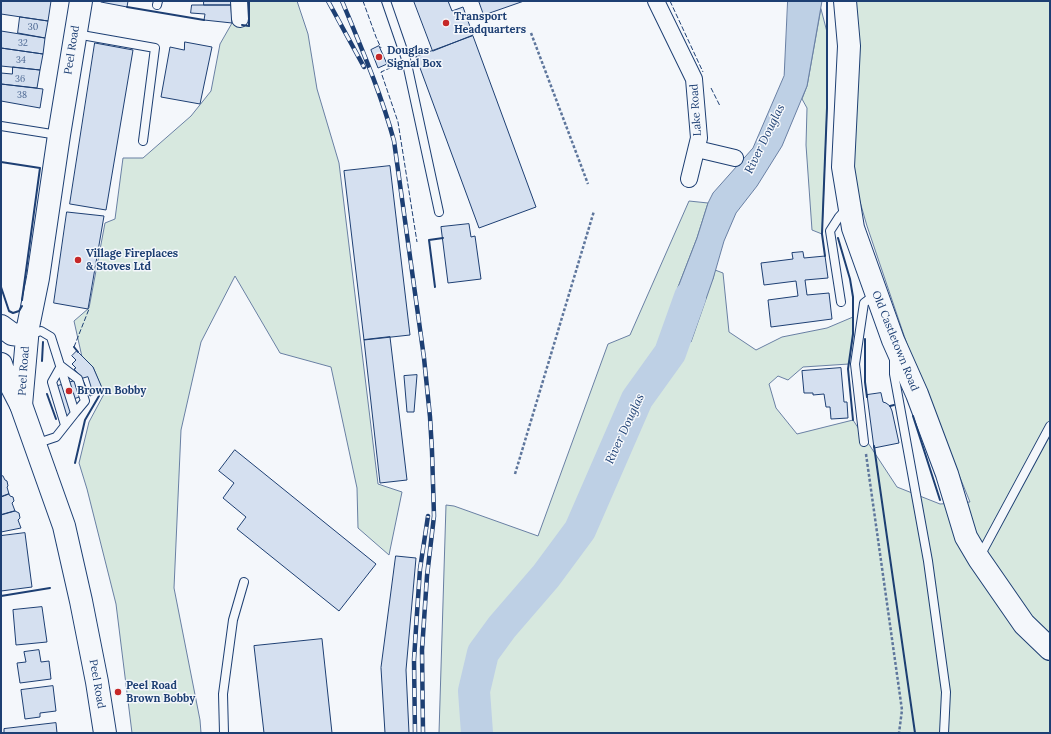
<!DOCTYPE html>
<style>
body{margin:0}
#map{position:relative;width:1051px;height:734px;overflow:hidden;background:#f4f7fb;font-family:Lora,serif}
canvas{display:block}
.frame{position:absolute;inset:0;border:2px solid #1d3f73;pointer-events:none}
</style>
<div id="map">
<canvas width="1051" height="734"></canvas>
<div class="frame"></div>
</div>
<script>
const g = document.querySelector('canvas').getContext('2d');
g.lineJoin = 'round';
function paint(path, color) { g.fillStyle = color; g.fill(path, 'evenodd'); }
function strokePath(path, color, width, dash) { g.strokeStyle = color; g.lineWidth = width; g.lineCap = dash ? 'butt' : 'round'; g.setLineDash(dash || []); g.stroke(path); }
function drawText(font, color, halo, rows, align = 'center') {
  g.font = font + ' Lora,serif'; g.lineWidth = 3; g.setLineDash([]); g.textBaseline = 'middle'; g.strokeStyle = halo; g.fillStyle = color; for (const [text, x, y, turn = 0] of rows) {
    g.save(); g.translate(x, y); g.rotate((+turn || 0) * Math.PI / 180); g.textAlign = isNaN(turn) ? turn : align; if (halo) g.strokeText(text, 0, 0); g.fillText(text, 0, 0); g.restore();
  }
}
const green = new Path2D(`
 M249 1H297L308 34 317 89 339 163 378 484 402 492 389 555 358 528 357 488 331 367 280 353 235 276 201 342 181 430 174 588 200 720 201 733H132L116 604 87 489 79 463 89 422 104 394 93 367 82 357 74 321 89 308 105 223 115 219 123 158H143L191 116 211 91 220 44 232 23 249 26Z
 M853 1H1050V733H439L446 505 454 506 538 536 608 344 630 335 689 201 708 203 697 238 675 295 665 335 713 279 715 270 723 273 729 332 756 350 782 337 827 328 853 317V334L849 364 803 367 788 380 778 376 769 384 776 408 797 434 853 420 897 487 940 504 970 502 913 362 867 226 854 181Z
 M821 9 827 32V108L822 234 812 230 806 145 807 108 802 99 807 86Z`);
paint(green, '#d7e8df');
strokePath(green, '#687fa3', 1);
const water = new Path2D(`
 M788 1H822L807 86 782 146 757 186 736 213 724 241 713 279 691 342 664 335 675 295 697 238 708 203 713 193 753 148 784 76Z`);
paint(water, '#bed0e5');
strokePath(water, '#687fa3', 1);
strokePath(new Path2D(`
 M477 733 474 691 483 653 502 627 546 576 580 530 637 399 670 353 690 297`), '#bed0e5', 32);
const building = new Path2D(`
 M1 1H51L48 21 1 14Z
 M101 1H128L127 7 101 2Z
 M204 1H231V5H204Z
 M414 1H448L452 11 463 7 473 35 433 51Z
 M479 1H524L484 15Z
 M192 5H231L232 23 204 20 205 14 191 13Z
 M20 17 48 21 45 38 18 33Z
 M1 31 45 38 43 54 1 48Z
 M473 36 536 207 479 228 416 57Z
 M185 42 212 47 200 104 161 97 170 47 184 50Z
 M95 43 133 50 106 210 70 204Z
 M379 46 387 64 378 68 371 50Z
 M1 48 43 54 40 70 1 66Z
 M13 67 40 70 37 88 1 84V73L12 74Z
 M1 84 43 89 40 108 1 101Z
 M390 166 410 335 364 340 344 171Z
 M67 212 104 216 88 309 54 303Z
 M469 224 471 237 475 236 481 279 448 283 441 227Z
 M803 252 804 258 825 256 828 278 805 280 807 295 829 293 832 319 771 327 768 300 798 296 796 281 764 285 761 263 793 259 792 253Z
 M390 337 407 480 380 483 364 340Z
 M77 351 93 367 103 390 90 396 82 378 74 369 76 368 72 364 76 360 72 356Z
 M841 368 844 402H847L848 418 831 419 830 407H826L824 394 813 395V393H804L802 371Z
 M417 375 414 412H407L404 376Z
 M88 377 93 393 73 399 77 415 60 420 51 388Z
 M881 393 883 402 886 403 890 406 892 411 899 443 874 448 867 395Z
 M235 450 376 564 339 611 237 529 246 517 223 498 234 483 219 471Z
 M3 476 5 480 7 481 8 486 7 487 9 494 1 497V477Z
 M9 494 10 496 13 497 14 501 12 503 15 511 1 515V497Z
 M15 511 19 513 20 518 18 520 21 528 1 532V515Z
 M25 533 32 587 1 591V536Z
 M396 556 416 558 406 670 409 733H385L381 668Z
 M42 607 47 642 16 645 13 610Z
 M322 639 332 733H264L254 646Z
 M39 650 41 662 49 661 51 679 20 683 17 663 26 662 24 652Z
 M53 686 56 711 40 713V717L25 719 21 690Z
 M56 723 57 733H4V729Z`);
paint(building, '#d5e0f0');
strokePath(building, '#1d3f73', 1);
const lane = new Path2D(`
 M386 1 406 59 439 212
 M157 5 158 1
 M76 34 155 48 143 141
 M1 126 58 135
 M841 302 830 231 839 217 847 208
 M29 335 41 331 51 337 75 413 56 437 35 444
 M894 358V374L928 561 946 692 944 733
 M65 425 52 382 61 366 78 379 85 401 75 413
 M864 442 855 364 864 303 876 294
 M980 556 1050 426
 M224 733 223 694 233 620 244 582`);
const street = new Path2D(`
 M239 1 240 19
 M656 1 694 79 699 138 689 179
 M697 149 735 158`);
const primary = new Path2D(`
 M1 326 12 334 27 336
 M1 364 3 370 21 405
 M21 405 28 327 38 278 59 135 81 1`);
const highway = new Path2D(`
 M845 1 849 46 843 167 853 228 893 340 917 394 947 474 966 537 979 559 1024 624 1050 649
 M21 405 64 526 81 601 97 682 105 733`);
strokePath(lane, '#1d3f73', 10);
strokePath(street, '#1d3f73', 18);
strokePath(primary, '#1d3f73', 24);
strokePath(highway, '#1d3f73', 24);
strokePath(new Path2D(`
 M531 33 588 184
 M866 454 902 710 899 733
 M515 474 594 211`), '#5e769c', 2.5, [3, 2]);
strokePath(lane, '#f4f7fb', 8);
strokePath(street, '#f4f7fb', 16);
strokePath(primary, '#f4f7fb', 22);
strokePath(highway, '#f4f7fb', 22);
const rail = new Path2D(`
 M328 1 364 67
 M342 1C361 47 381 93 394 141L424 358 430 417 432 451 434 516 427 576 422 650 423 733
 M415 733 414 660 416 628 420 569 428 516`);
strokePath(rail, '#1d3f73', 4.5);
strokePath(rail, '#f4f7fb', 3, [9]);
strokePath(new Path2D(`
 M363 1 376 37 381 48
 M670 1 703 72
 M386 61 390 68 381 72 398 122 417 242
 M711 88 720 106
 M74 347 89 309`), '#1d3f73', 1, [5, 2]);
strokePath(new Path2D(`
 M127 7 204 20
 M242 25 249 26V1
 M1 162 40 168 22 300
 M838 238 850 279 853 297V334L848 369 853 420
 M825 256 822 234 827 108V1
 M1 287 9 311 13 313 19 311 22 306
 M435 287 429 240 443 238
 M865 339V382L867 397
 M74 347 78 352
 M42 361 43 342
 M47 394 56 419
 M890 406 894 405
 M913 416 940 500
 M874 446 915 733
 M75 463 85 420 99 396
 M1 596 50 588`), '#1d3f73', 2);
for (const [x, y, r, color] of [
 [446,23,4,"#c62828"],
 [379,57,4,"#c62828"],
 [78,260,4,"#c62828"],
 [69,391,4,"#c62828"],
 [118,692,4,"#c62828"]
]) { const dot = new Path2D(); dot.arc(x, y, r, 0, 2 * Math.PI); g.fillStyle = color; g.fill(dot); strokePath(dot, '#f4f7fb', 1.5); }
drawText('9px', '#4b6792', null, [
 ["30",33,27],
 ["32",23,43],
 ["34",21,60],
 ["36",20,79],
 ["38",22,95]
]);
drawText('bold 11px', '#1d3f73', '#f4f7fb', [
 ["Transport",454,17],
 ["Headquarters",454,30],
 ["Douglas",387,51],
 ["Signal Box",387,64],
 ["Village Fireplaces",86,254],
 ["& Stoves Ltd",86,267],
 ["Brown Bobby",77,391],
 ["Peel Road",126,686],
 ["Brown Bobby",126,699]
], 'left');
drawText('11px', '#1d3f73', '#f4f7fb', [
 ["Peel Road",72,50,-81],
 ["Lake Road",696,110,-94],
 ["Old Castletown Road",895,341,68],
 ["Peel Road",24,371,-86],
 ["Peel Road",97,684,80]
]);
drawText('italic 12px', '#1d3f73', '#f4f7fb', [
 ["River Douglas",765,139,-64],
 ["River Douglas",625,429,-65]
]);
</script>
